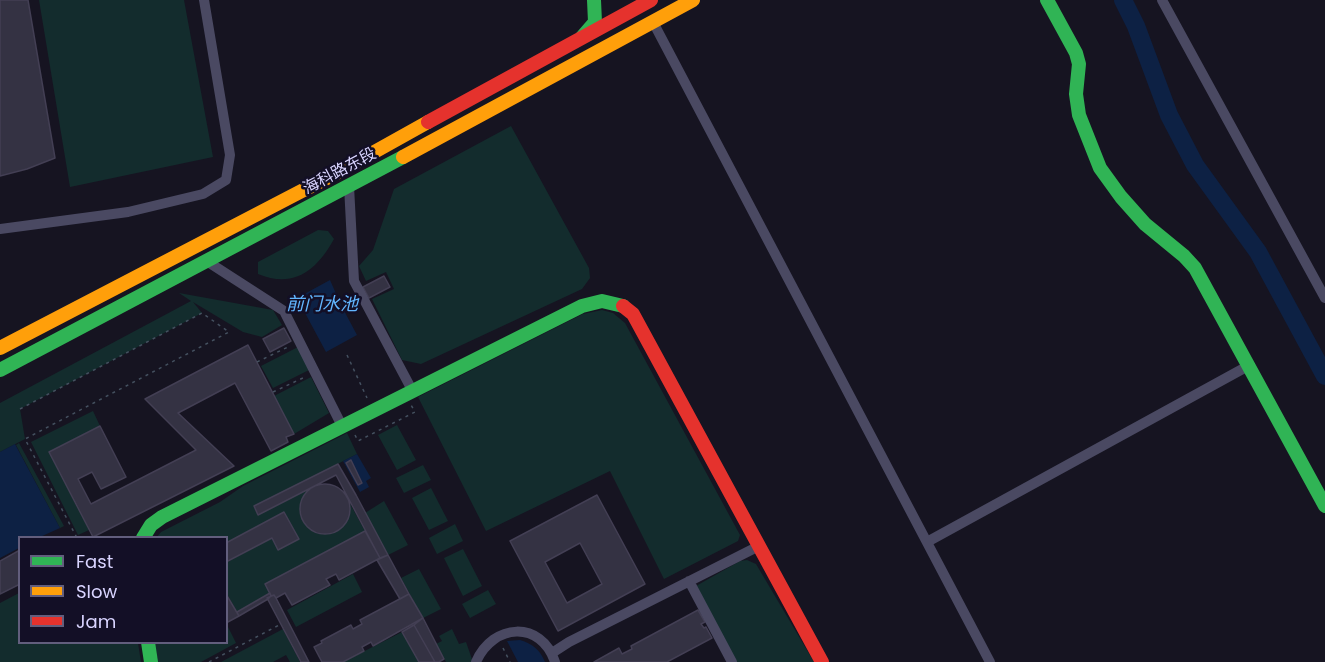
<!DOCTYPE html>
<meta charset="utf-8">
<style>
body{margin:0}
#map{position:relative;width:1325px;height:662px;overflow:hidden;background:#161421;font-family:Poppins,sans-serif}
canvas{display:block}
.legend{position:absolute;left:18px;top:536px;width:210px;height:108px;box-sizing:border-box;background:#130f26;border:2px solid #625e7d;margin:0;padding:8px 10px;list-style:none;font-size:18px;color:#d9d4ff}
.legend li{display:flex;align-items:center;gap:12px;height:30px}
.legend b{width:30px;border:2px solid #625e7d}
</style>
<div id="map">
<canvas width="1325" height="662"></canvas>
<ul class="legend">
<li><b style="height:8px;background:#30b455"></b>Fast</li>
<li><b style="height:8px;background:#ff9f0a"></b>Slow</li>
<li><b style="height:8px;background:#e5322d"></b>Jam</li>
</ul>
</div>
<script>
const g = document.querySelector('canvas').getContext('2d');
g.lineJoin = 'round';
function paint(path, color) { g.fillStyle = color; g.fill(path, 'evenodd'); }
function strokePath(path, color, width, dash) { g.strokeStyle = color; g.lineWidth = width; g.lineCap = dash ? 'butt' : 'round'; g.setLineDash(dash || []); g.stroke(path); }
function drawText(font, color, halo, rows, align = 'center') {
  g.font = font + ' Poppins,"Noto Sans SC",sans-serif'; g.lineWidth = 5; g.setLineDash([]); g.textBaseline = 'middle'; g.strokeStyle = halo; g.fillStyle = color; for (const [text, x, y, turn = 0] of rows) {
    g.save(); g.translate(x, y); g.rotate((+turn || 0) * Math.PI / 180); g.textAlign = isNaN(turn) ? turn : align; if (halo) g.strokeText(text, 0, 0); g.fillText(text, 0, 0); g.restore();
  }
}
paint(new Path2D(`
 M39 0H184L213 157 70 187Z
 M511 126 589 268 590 278 582 289 421 364 402 360 372 299 394 289 386 272 366 281 359 266 373 250 394 189Z
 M318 230 328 231 334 239C317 270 294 289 258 274V262Z
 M179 293 273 310 282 325 262 337 243 332 193 302 202 313 20 409 25 439 0 452V403L191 301Z
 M602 310 613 313 625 323 740 535 738 541 664 579 610 471 486 531 418 397 583 314Z
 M298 347 309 370 273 388 261 366Z
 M311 377 329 413 294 434 274 396Z
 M93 411 100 426 49 452 89 530 78 535 31 442Z
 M397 425 416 460 397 470 378 435Z
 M347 433 357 454 254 507 258 515 312 487C291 503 299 532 325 534 343 532 353 518 348 500L365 531 265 584 270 593 237 612 227 594V562L272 538H298L285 513 227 545 226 538H156L161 532 220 502 243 486Z
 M19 443 64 526 60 528 16 445Z
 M423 465 431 480 404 493 396 478Z
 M431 488 448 521 429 530 412 498Z
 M384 501 408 545 388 555 365 513Z
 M455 524 463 541 437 554 429 538Z
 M463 549 482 586 463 596 444 558Z
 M747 560 756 564 814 662H736L696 586 740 561Z
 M419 569 441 609 423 618 401 578Z
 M353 574 362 592 296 627 287 610Z
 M488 590 496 604 470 618 462 604Z
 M19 593 20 642 138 643 141 662H0V603Z
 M227 625 236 643 201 662H158L155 643 226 642Z
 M283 629 300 662H290L286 655 273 662H221Z
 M452 629 459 644 466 642 473 662H446L436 644 442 641 439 636Z
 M402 632 419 662H343Z`), '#132c2d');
paint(new Path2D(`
 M330 280 341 305 357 335 326 352 297 298Z
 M15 444 60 528 40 537 20 538 19 548 0 558V452Z
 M357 454 371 478 366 481 369 487 360 492 343 461Z
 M520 640C533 644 540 650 545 662H518L507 641Z`), '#0d2144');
strokePath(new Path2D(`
 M1123 0 1136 26 1169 115 1195 165 1258 252 1325 376`), '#0d2144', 18);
const building = new Path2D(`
 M0 0H28L55 158 27 169 0 176Z
 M384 276 390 287 369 298 363 287Z
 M284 328 291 341 270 352 263 339Z
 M248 345 294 434 286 437 288 442 271 451 235 383 178 413 234 466 93 537 49 452 100 426 126 477 101 489 92 472 78 479 91 504 196 450 145 399Z
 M351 460 362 483 358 485 346 463Z
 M338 464 356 495 388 555 380 558 336 475 258 515 254 506Z
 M300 509a25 25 0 1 1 50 0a25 25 0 1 1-50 0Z
 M597 495 645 584 558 631 510 541ZM580 543 602 584 567 603 545 562Z
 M284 512 299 539 278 550 272 538 226 562V543Z
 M365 531 380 558 339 580 336 574 326 579 330 585 292 605 285 593 276 598 274 595 271 596 265 584Z
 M20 550V584L0 594V561Z
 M388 555 409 594 400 599 377 560Z
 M270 593 271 596 268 599 239 616 237 612Z
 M226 594 239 616 226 623Z
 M409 594 423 618 373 646 371 642 362 647 364 651 343 662H322L314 647 322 643 321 641 351 625 353 629 362 624 360 620Z
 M274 595 276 598 309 662H301L267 598Z
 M698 610 705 622 701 624 704 628 706 627 712 638 667 662H594L619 648 622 654 632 649 631 646Z
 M423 618 444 659 439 662H435L414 625Z
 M414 625 435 662H419L402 632Z`);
paint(building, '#343243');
strokePath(building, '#433f54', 1.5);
strokePath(new Path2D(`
 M347 355 367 398
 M257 362 290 346
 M273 392 305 377
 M20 409 202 313 229 332 25 439 77 538
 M355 435 358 441 415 412 411 405
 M503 648 510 662
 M209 662 281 624`), '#44505f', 1.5, [3, 4.5]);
strokePath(new Path2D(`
 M1162 0 1325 298
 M653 22 990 662
 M349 186 354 281 412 390
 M0 229 128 212 203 194 226 180 230 155 204 0
 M205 260 284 311 342 426
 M927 542 1248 366
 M689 581 732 662
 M552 653 569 642 759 546
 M476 662C493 623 541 620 555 662`), '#4a4962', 10);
strokePath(new Path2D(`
 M1047 0 1076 53 1079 64 1076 94 1079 115 1100 168 1121 197 1145 224 1184 256 1195 268 1325 506
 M582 37 595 22 594 0
 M0 370 403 157
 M143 538 151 525 162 517 582 306 602 301 623 306
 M148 642 151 662`), '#30b455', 14);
strokePath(new Path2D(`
 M403 157 693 0
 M0 348 342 170 428 122`), '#ff9f0a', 14);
strokePath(new Path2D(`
 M428 122 651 0
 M623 306 633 314 822 662`), '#e5322d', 14);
drawText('16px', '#d9d4ff', '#130f26', [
 ["海科路东段",340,172,-28]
]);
drawText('italic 18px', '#62b6ff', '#130f26', [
 ["前门水池",322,305]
]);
</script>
